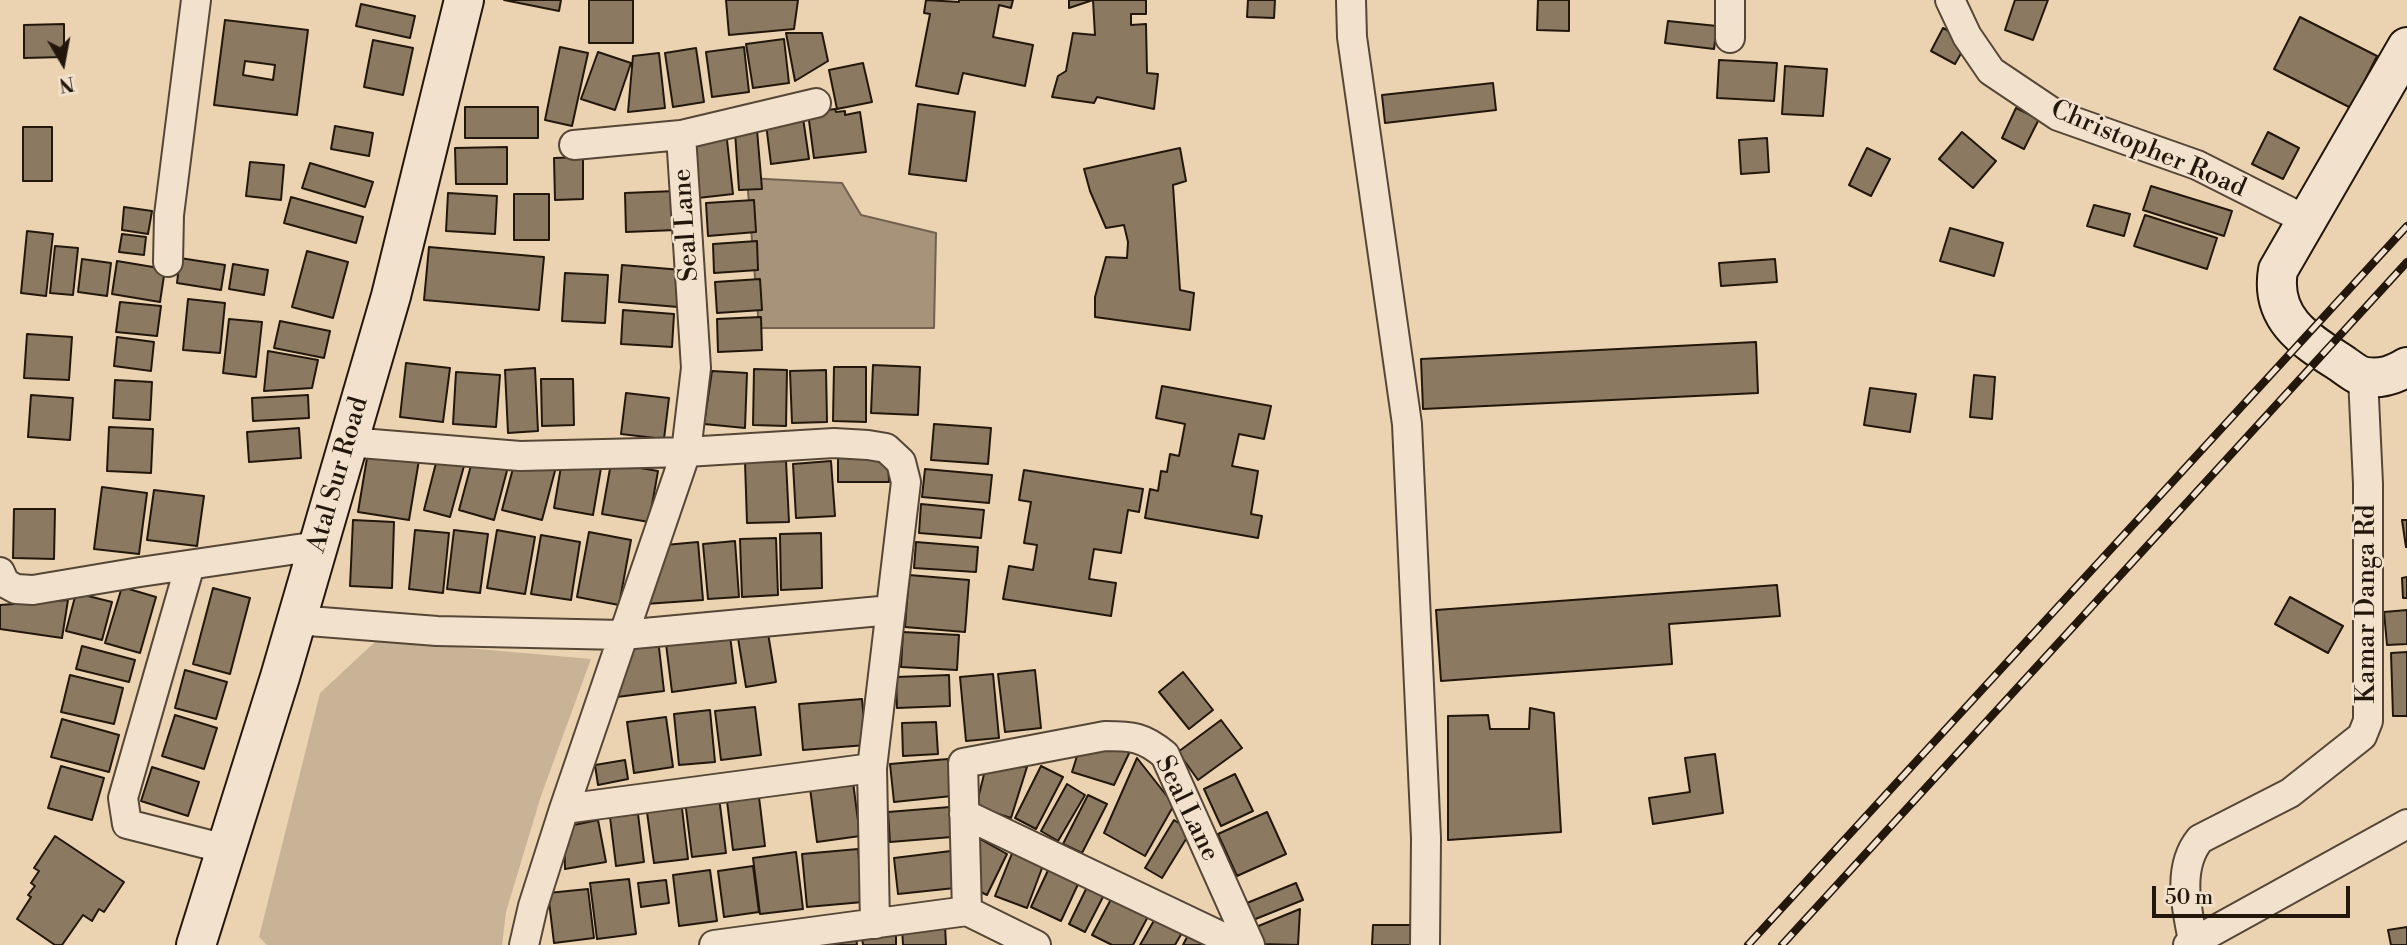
<!DOCTYPE html>
<style>
body{margin:0}
#map{position:relative;width:2407px;height:945px;overflow:hidden;background:#ebd3b2;font-family:"Libre Bodoni",serif}
canvas{display:block}
.north{position:absolute;left:28px;top:28px;width:70px;height:70px;-webkit-text-stroke:5px #f2e2cd;paint-order:stroke;rotate:170deg;font-size:19px;font-weight:700;line-height:28px;text-align:center;color:#23170c}
.north::after{content:'';display:block;margin:auto;width:24px;height:32px;background:#23170c;clip-path:polygon(50% 0,100% 100%,50% 72%,0 100%)}
.scale{position:absolute;left:2152px;top:886px;width:198px;height:32px;box-sizing:border-box;border:4px solid #23170c;border-top:0;padding-left:9px;font-size:21px;line-height:24px;white-space:nowrap;color:#23170c;-webkit-text-stroke:5px #f2e2cd;paint-order:stroke}
</style>
<div id="map">
<canvas width="2407" height="945"></canvas>
<div class="north">N</div>
<div class="scale">50 m</div>
</div>
<script>
const g = document.querySelector('canvas').getContext('2d');
g.lineJoin = 'round';
function paint(path, color) { g.fillStyle = color; g.fill(path, 'evenodd'); }
function strokePath(path, color, width, dash) { g.strokeStyle = color; g.lineWidth = width; g.lineCap = dash ? 'butt' : 'round'; g.setLineDash(dash || []); g.stroke(path); }
function drawText(font, color, halo, rows, align = 'center') {
  g.font = font + ' "Libre Bodoni",serif'; g.lineWidth = 5; g.setLineDash([]); g.textBaseline = 'middle'; g.strokeStyle = halo; g.fillStyle = color; for (const [text, x, y, turn = 0] of rows) {
    g.save(); g.translate(x, y); g.rotate((+turn || 0) * Math.PI / 180); g.textAlign = isNaN(turn) ? turn : align; if (halo) g.strokeText(text, 0, 0); g.fillText(text, 0, 0); g.restore();
  }
}
paint(new Path2D(`
 M377 640 591 659 541 796 506 912 502 945H267L259 937 320 693Z`), '#c9b396');
const water = new Path2D(`
 M747 178 842 183 861 215 936 233 934 328H759Z`);
paint(water, '#a7937a');
strokePath(water, '#72614e', 2);
const building = new Path2D(`
 M504 0H561L559 11Z
 M589 0H633V43H589Z
 M726 0H798L794 29 729 35Z
 M926 0 959 2V0H1013L1011 8 999 5 993 37 1033 45 1025 86 963 73 958 94 916 86 930 14 924 13Z
 M1069 0H1093L1069 8Z
 M1093 0H1146V14H1131V25L1146 24 1147 73 1158 74 1154 109 1097 97 1094 103 1052 97 1058 76 1066 71 1073 33 1095 35Z
 M1248 0H1275L1274 18 1247 17Z
 M1538 0H1569V31L1537 30Z
 M2015 0H2048L2033 40 2005 30Z
 M361 4 415 16 410 38 356 26Z
 M2300 17 2377 56 2351 108 2274 69Z
 M225 20 308 30 297 115 214 105ZM245 61 275 65 273 80 243 75Z
 M1668 21 1717 26 1714 49 1665 43Z
 M64 24V57L24 58V25Z
 M1943 28 1968 41 1955 64 1931 51Z
 M786 33H822L828 61 795 81Z
 M784 39 789 83 753 88 746 44Z
 M373 40 413 48 403 95 364 87Z
 M560 47 588 53 572 126 545 120Z
 M744 47 749 92 712 97 706 52Z
 M696 48 704 102 673 107 665 53Z
 M598 52 631 63 615 110 581 99Z
 M659 53 665 108 628 112 633 56Z
 M1719 60 1777 63 1774 101 1717 98Z
 M863 63 872 102 837 109 829 70Z
 M1785 66 1827 69 1823 116 1782 114Z
 M1493 83 1496 110 1385 123 1382 95Z
 M918 104 975 112 966 181 909 174Z
 M465 107H538V138H465Z
 M2016 108 2039 119 2024 149 2002 138Z
 M835 109 836 112 845 111V115L860 112 866 152 814 158 808 113Z
 M802 111 809 159 771 164 765 116Z
 M335 126 373 133 369 156 331 149Z
 M23 127H52V181H23Z
 M757 130 762 189 739 190 735 132Z
 M726 131 733 194 698 198 692 134Z
 M1962 132 1996 161 1973 188 1939 159Z
 M2268 132 2299 148 2283 179 2252 164Z
 M1767 138 1769 172 1741 174 1739 140Z
 M507 147V184H456L455 148Z
 M1180 148 1186 181 1173 185 1180 290 1194 293 1190 330 1095 317V297L1106 257 1127 258 1128 242 1124 225 1106 228 1090 191 1084 169Z
 M1867 148 1890 159 1871 196 1849 185Z
 M583 157V199L555 200 554 158Z
 M250 162 284 165 281 200 246 196Z
 M310 163 373 182 365 207 302 188Z
 M2151 186 2232 211 2224 236 2143 210Z
 M675 191 676 230 626 232 625 193Z
 M448 193 497 196 495 234 446 231Z
 M514 194H549V240H514Z
 M291 197 363 217 356 243 284 223Z
 M754 200 756 232 708 236 706 203Z
 M2094 205 2130 214 2124 236 2087 226Z
 M124 207 152 211 148 234 122 230Z
 M2145 215 2217 238 2207 269 2134 246Z
 M1950 228 2003 243 1994 276 1940 261Z
 M27 231 53 234 46 296 21 293Z
 M122 234 146 237 144 255 119 252Z
 M757 241 758 270 714 273 713 244Z
 M55 246 78 248 73 295 50 293Z
 M429 247 544 257 539 310 424 300Z
 M307 251 348 262 333 318 292 307Z
 M180 258 225 265 221 290 177 283Z
 M82 259 111 263 107 296 78 292Z
 M1775 259 1777 282 1721 286 1719 263Z
 M117 261 165 269 160 302 112 294Z
 M233 264 268 270 264 295 229 289Z
 M622 265 682 270 678 307 619 302Z
 M565 273 608 275 605 323 562 321Z
 M760 279 762 310 717 313 715 282Z
 M188 299 225 303 220 353 183 350Z
 M120 302 161 306 157 336 116 332Z
 M623 310 674 314 672 347 621 344Z
 M761 317 762 350 718 352 717 319Z
 M229 319 262 322 256 377 223 373Z
 M280 321 330 331 324 358 274 348Z
 M27 334 72 337 69 380 24 378Z
 M117 337 154 342 151 371 114 366Z
 M1756 342 1758 393 1423 409 1421 359Z
 M268 351 318 360 312 388 264 391Z
 M406 363 450 368 443 422 400 417Z
 M873 365 920 367 918 415 871 413Z
 M834 367H866V422L833 421Z
 M535 368 538 431 508 433 505 370Z
 M754 369 787 370 786 426 753 425Z
 M826 370 827 422 792 423 790 371Z
 M712 371 747 373 745 428 704 424Z
 M456 372 500 375 496 427 453 424Z
 M1974 375 1995 377 1992 419 1970 417Z
 M541 379H573L574 425 542 426Z
 M115 380 152 382 150 420 113 418Z
 M1162 386 1271 406 1264 439 1239 434 1232 466 1258 471 1251 514 1262 516 1258 538 1145 518 1150 489 1158 491 1161 471 1167 472 1170 454 1179 456 1185 424 1156 418Z
 M1870 388 1916 394 1910 432 1864 425Z
 M626 393 669 398 664 439 621 434Z
 M31 395 73 398 70 440 28 437Z
 M308 395 309 418 253 421 252 398Z
 M934 424 991 428 988 464 931 460Z
 M109 427 153 429 151 473 107 471Z
 M299 428 301 458 249 462 247 432Z
 M368 452 419 460 409 520 358 512Z
 M474 454 509 463 494 520 459 510Z
 M563 455 602 462 593 515 554 508Z
 M516 457 556 467 542 520 502 510Z
 M838 457H888L889 482H838Z
 M437 459 464 466 450 517 424 510Z
 M786 461 789 522 747 523 745 462Z
 M831 461 835 516 796 518 793 464Z
 M611 463 658 471 649 522 602 514Z
 M925 469 992 475 989 503 922 497Z
 M1024 470 1143 489 1139 512 1128 510 1121 553 1094 549 1089 579 1116 583 1111 616 1003 599 1009 566 1033 570 1037 545 1024 543 1031 502 1019 500Z
 M102 487 147 493 139 554 94 549Z
 M154 490 204 496 197 546 147 540Z
 M921 504 984 510 981 538 919 533Z
 M14 509H55L54 559 13 558Z
 M353 520 394 522 392 588 350 586Z
 M2402 520H2407V547H2406Z
 M415 530 449 533 443 593 409 589Z
 M454 530 488 534 480 593 447 589Z
 M497 530 535 537 525 594 487 588Z
 M589 532 631 540 619 605 577 597Z
 M821 533 822 588 781 590 780 534Z
 M541 535 580 542 571 600 531 594Z
 M776 538 778 595 742 597 740 539Z
 M735 541 739 597 708 599 703 544Z
 M698 542 703 600 645 604 665 545Z
 M916 542 978 547 976 572 914 568Z
 M909 575 969 580 965 632 905 627Z
 M2407 577V598H2403L2402 578Z
 M1777 585 1780 616 1669 624 1672 664 1441 681 1436 610Z
 M122 587 156 597 140 653 105 643Z
 M213 588 250 598 230 674 193 664Z
 M76 593 112 602 102 640 66 631Z
 M2290 597 2343 626 2328 653 2275 624Z
 M68 600 62 638 0 629V605Z
 M2407 610V644L2387 645 2384 612Z
 M767 627 776 682 746 687 737 632Z
 M729 628 736 683 672 692 665 636Z
 M903 632 959 635 957 670 901 667Z
 M658 639 664 691 609 698 619 651Z
 M82 646 135 660 129 682 76 669Z
 M2407 652V716H2393L2391 653Z
 M185 670 227 682 216 719 175 708Z
 M1035 670 1041 728 1005 732 998 674Z
 M1183 672 1213 710 1189 729 1159 692Z
 M993 674 999 738 966 741 960 677Z
 M70 675 123 688 114 724 61 712Z
 M949 675 950 706 897 708 896 677Z
 M862 699 866 745 803 750 799 704Z
 M755 707 761 755 721 760 715 711Z
 M1530 708 1554 713 1561 832 1448 840V716L1488 715 1490 729H1529Z
 M710 710 715 762 679 765 674 714Z
 M175 715 217 728 204 769 162 756Z
 M666 717 673 767 634 773 627 722Z
 M62 719 119 735 109 772 51 757Z
 M1221 720 1242 748 1198 780 1178 752Z
 M936 722 938 754 903 756 902 723Z
 M1132 747 1114 785 1072 772 1078 753Z
 M1715 754 1723 813 1653 824 1649 798 1690 792 1685 758Z
 M1137 758 1174 805 1145 856 1104 833Z
 M948 759 952 796 894 802 890 764Z
 M625 760 628 779 598 785 595 765Z
 M987 762 1027 767 1011 818 976 807Z
 M61 766 104 778 92 820 48 808Z
 M1041 766 1063 777 1036 829 1015 818Z
 M152 767 199 782 188 816 141 801Z
 M1235 774 1253 811 1221 826 1204 789Z
 M853 782 860 836 817 842 810 788Z
 M1067 784 1085 795 1058 841 1041 831Z
 M1088 795 1107 804 1082 853 1063 844Z
 M719 797 726 853 692 857 685 801Z
 M759 797 765 846 733 850 727 801Z
 M681 800 688 859 654 863 646 805Z
 M950 807 952 837 890 842 888 812Z
 M1267 812 1286 854 1237 876 1218 834Z
 M638 814 644 862 616 866 610 817Z
 M598 820 606 862 565 869 564 827Z
 M1174 820 1191 831 1162 878 1145 868Z
 M971 834 1007 854 987 895 968 886Z
 M55 836 124 882 104 912 99 909 92 921 83 915 62 945H55L17 919 31 897 28 895 35 886 31 883 39 871 34 868Z
 M858 849 863 902 807 907 802 854Z
 M951 851 955 888 898 894 894 858Z
 M1013 851 1044 863 1027 908 995 896Z
 M796 852 803 909 760 914 753 858Z
 M753 866 759 912 724 917 718 871Z
 M1050 866 1080 880 1061 921 1031 907Z
 M710 870 717 921 679 926 673 875Z
 M629 879 636 934 597 939 590 883Z
 M666 880 669 903 641 907 638 883Z
 M1296 883 1303 900 1253 920 1247 903Z
 M1088 885 1105 893 1085 932 1069 924Z
 M1117 888 1153 907 1133 945H1112L1092 935Z
 M588 889 594 938 554 943 548 893Z
 M1300 909 1298 945 1262 944 1256 927Z
 M1156 917 1183 931 1175 945H1140Z
 M945 925 946 945H903L902 927Z
 M1373 925H1415L1414 945H1372Z
 M2407 927V945H2391L2388 930Z
 M1189 933 1212 945H1183Z
 M896 935V945H863L862 937Z
 M856 936 857 945H826L825 938Z`);
paint(building, '#8b7962');
strokePath(building, '#23170c', 2);
const street = new Path2D(`
 M1351 0 1352 37 1407 424 1426 838 1425 945
 M1950 0 1967 36 1991 71 2058 116 2197 165 2308 221
 M1730 38V0
 M574 145 681 135
 M168 262 169 215 196 0
 M348 442 520 456 686 452 834 443 868 445 886 448 901 462 906 482 872 768 875 924
 M190 565 123 798 127 824 226 849
 M0 572 5 583 16 589 33 590 140 572 318 546
 M296 620 437 631 623 635 891 610
 M564 809 872 768
 M964 814 1239 945
 M967 911 963 763 1105 736C1132 736 1144 737 1165 755L1250 945
 M524 945 533 906 564 809 686 452 696 368 681 135 816 103
 M714 945 967 911 1036 945
 M2188 945 2407 824
 M2194 945C2187 911 2176 868 2200 839L2290 793 2362 736 2368 721V484L2363 377`);
const secondary = new Path2D(`
 M2407 47 2278 270C2270 317 2303 339 2338 361 2346 366 2357 376 2366 377 2382 379 2394 375 2407 367
 M196 945 280 677 391 296 464 0`);
strokePath(street, '#554636', 32);
strokePath(secondary, '#23170c', 42);
strokePath(street, '#f2e2cd', 28);
strokePath(secondary, '#f2e2cd', 38);
const rail = new Path2D(`
 M1748 945 2407 226
 M1782 945 2407 262`);
strokePath(rail, '#23170c', 8);
strokePath(rail, '#f2e2cd', 5, [16]);
drawText('26px', '#23170c', '#f2e2cd', [
 ["Christopher Road",2148,150,23],
 ["Seal Lane",687,225,-94],
 ["Atal Sur Road",339,475,-74],
 ["Kamar Danga Rd",2368,604,-90],
 ["Seal Lane",1186,809,64]
]);
</script>
